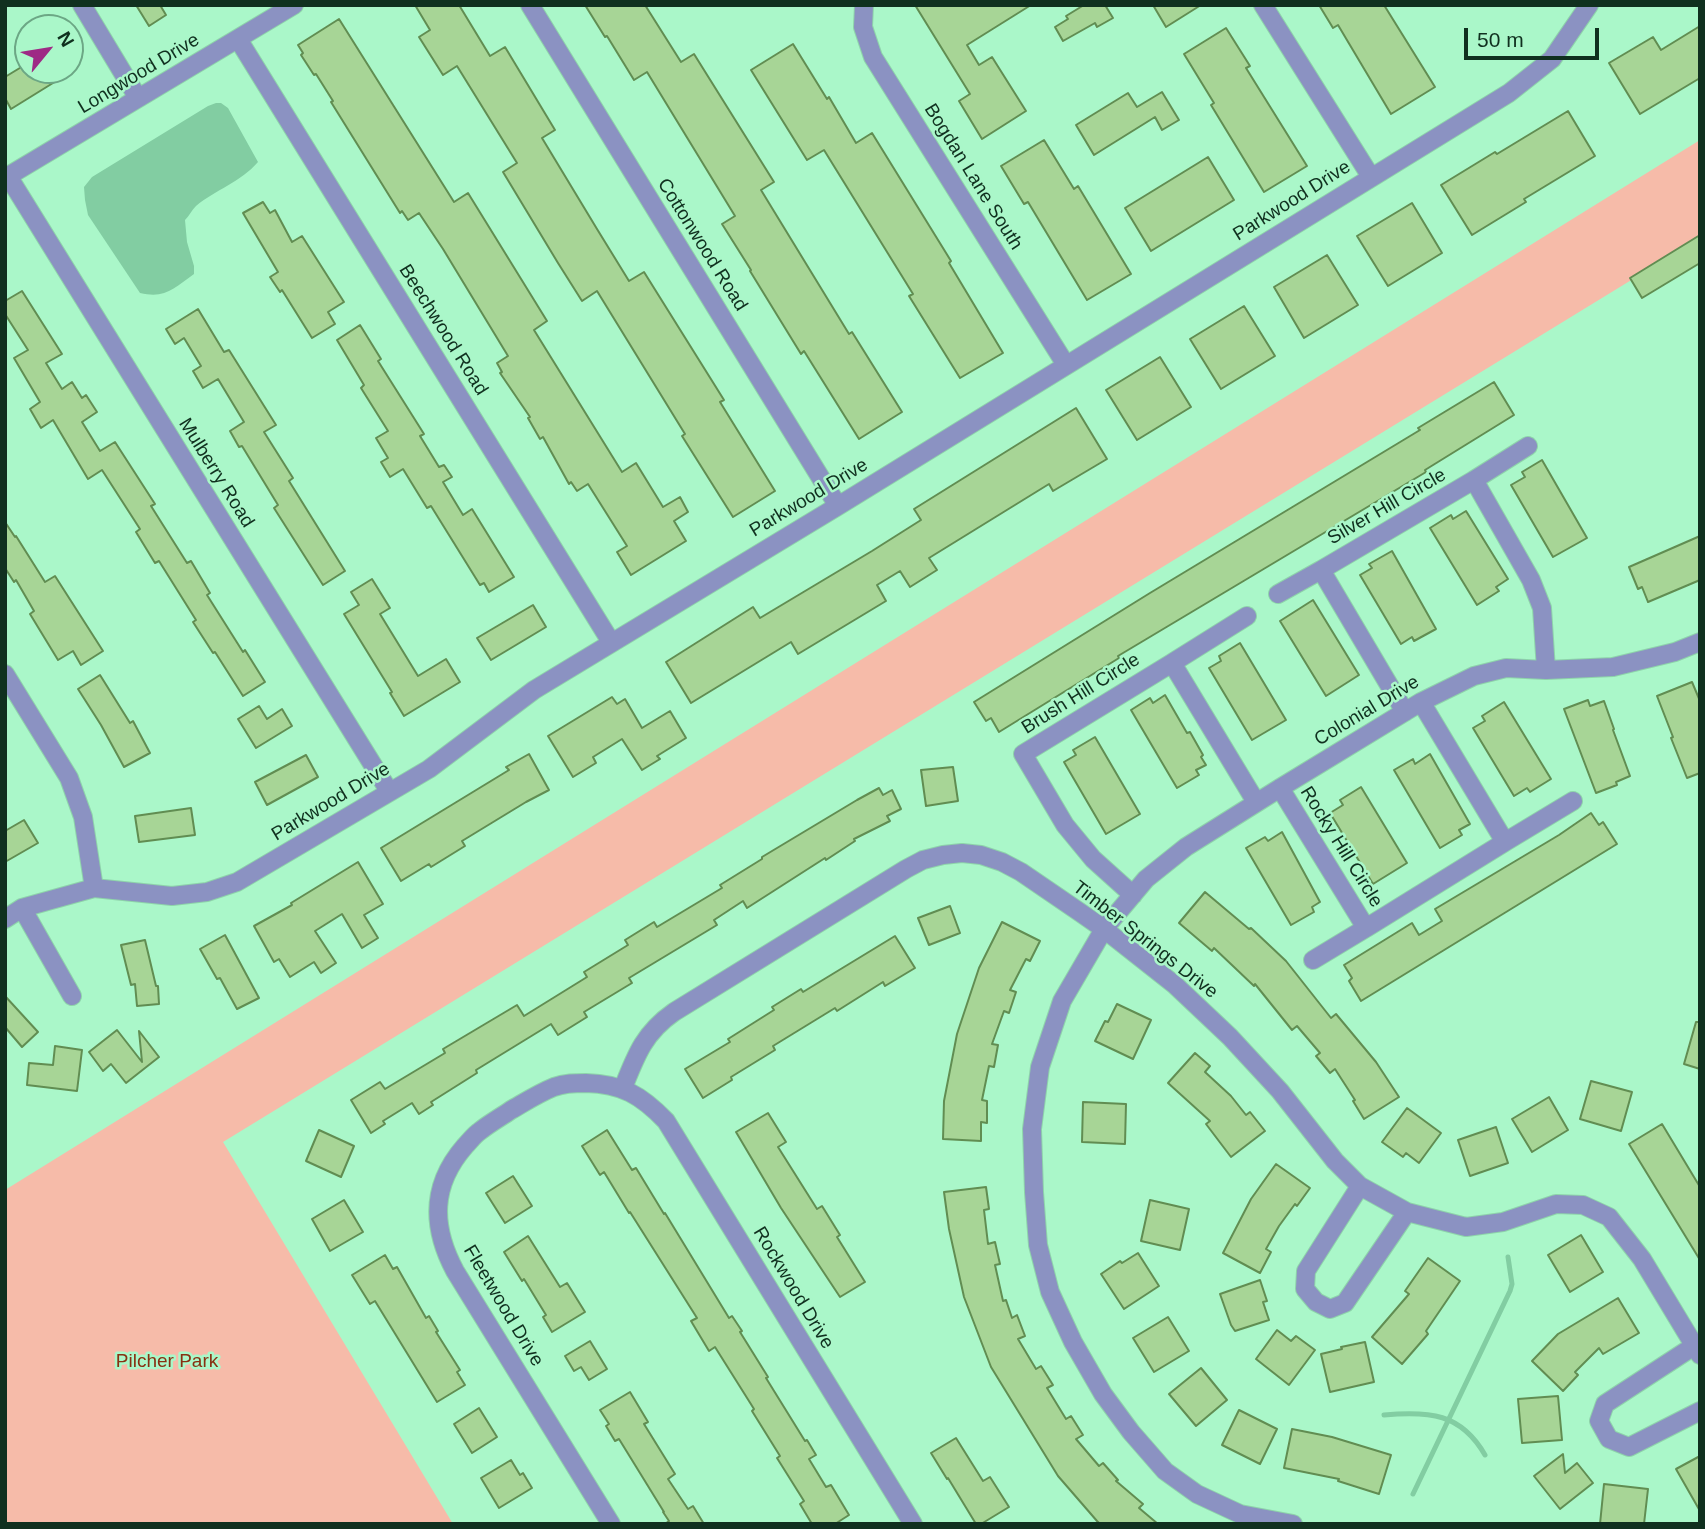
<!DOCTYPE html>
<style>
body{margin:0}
#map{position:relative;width:1705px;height:1529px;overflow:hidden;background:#aaf7c9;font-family:Helvetica,sans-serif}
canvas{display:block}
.frame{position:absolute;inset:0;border:7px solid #10301f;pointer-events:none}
.north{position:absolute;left:14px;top:14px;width:70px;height:70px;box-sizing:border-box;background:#aaf7c9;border:2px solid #6ca785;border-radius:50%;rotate:60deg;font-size:19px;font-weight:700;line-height:28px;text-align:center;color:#10301f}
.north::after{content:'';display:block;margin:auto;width:24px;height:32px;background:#9e2a85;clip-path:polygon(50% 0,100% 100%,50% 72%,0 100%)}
.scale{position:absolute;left:1464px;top:28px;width:135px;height:32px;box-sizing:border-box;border:4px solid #10301f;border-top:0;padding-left:9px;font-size:21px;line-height:24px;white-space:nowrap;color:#10301f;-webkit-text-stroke:5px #aaf7c9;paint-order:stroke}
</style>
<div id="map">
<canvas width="1705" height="1529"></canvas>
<div class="frame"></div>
<div class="north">N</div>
<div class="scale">50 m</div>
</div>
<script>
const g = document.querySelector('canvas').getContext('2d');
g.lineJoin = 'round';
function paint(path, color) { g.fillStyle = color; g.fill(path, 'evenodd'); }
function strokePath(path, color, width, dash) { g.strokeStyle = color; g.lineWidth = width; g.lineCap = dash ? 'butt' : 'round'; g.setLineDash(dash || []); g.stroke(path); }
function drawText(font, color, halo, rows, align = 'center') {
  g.font = font + ' Helvetica,sans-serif'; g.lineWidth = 5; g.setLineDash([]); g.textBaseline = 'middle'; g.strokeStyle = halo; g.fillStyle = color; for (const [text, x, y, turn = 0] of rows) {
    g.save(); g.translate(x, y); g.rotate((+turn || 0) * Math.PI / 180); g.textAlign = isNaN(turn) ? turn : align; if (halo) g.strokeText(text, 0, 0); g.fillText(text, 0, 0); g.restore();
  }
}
paint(new Path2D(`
 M1700 140V238L223 1142 453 1524H5V1190Z`), '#f6bba9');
paint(new Path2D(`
 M216 103H221L228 108 258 162C241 182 215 190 196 206 192 210 189 216 185 220L187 242 194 266V274C174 288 166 299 140 293L88 215 85 200 84 187 92 177 208 106Z`), '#82cda2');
strokePath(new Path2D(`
 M1384 1415C1429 1411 1461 1413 1485 1455
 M1413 1494 1510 1291 1512 1284 1508 1257`), '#82cda2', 5);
const building = new Path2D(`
 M136 5H160L166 15 149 26Z
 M415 5H459L490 56 505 47 555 130 542 138 597 229 629 281 644 272 724 400 720 402 775 491 733 517 682 436 685 434 597 291 582 301 558 263 503 172 517 163 457 66 443 75 419 37 430 30Z
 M585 5H645L681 62 694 54 774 182 761 190 849 334 852 332 902 412 859 439 804 351 801 354 750 271 751 270 722 224 735 216 647 72 634 80 607 36 605 37Z
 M915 5H1031L967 45 979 65 992 57 1026 111 982 139 959 101 970 94Z
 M1084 5H1105L1113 18 1097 27 1095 23 1063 41 1055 27 1068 19 1066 16Z
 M1153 5H1201L1166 27Z
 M1319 5H1384L1435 87 1391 114 1338 25 1333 28Z
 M339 19 454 202 468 193 547 321 534 330 622 472 636 463 663 507 680 497 688 512 674 521 686 541 631 575 617 552 627 546 588 484 577 491 571 482 569 484 543 437 540 439 528 418 530 417 500 373 502 372 497 363 508 356 443 249 419 213 408 220 402 211 400 213 331 102 333 101 316 74 314 75 301 55 303 53 298 45Z
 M1700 26V78L1640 114 1609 63 1653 37 1661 50Z
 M1226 28 1250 66 1246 68 1307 166 1264 192 1211 105 1214 103 1184 54Z
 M793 44 827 99 829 97 856 143 872 133 951 261 949 263 1003 353 960 378 909 296 913 294 824 150 807 160 751 70Z
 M28 63V70H74L11 109 5 98V77Z
 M1162 92 1179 120 1162 130 1155 117 1094 155 1076 125 1128 93 1137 107Z
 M1568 111 1595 156 1524 199 1526 202 1472 235 1441 185 1495 152 1497 154Z
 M1044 140 1074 189 1078 186 1131 274 1087 300 1028 202 1024 204 1001 166Z
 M1208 157 1234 200 1151 251 1125 208Z
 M263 202 270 213 275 210 292 242 302 236 344 302 328 312 335 324 312 338 282 290 280 292 270 277 278 272 243 213Z
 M1412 203 1442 253 1388 286 1357 236Z
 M1700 235V263L1642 298 1630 278Z
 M1327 255 1358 305 1304 338 1274 287Z
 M22 291 62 354 46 363 62 389 72 382 82 398 86 395 97 412 82 422 100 451 115 442 155 504 151 506 187 563 191 561 210 593 207 595 243 652 245 650 265 682 243 696 215 652 213 653 193 622 196 620 159 561 155 563 136 532 140 529 102 470 88 479 53 420 41 428 30 409 40 402 14 358 28 350 5 314V301Z
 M1244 306 1275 356 1221 389 1190 339Z
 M198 309 224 352 229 350 276 425 264 432 293 478 289 481 345 571 323 585 274 508 278 505 242 446 239 447 230 431 244 422 218 379 203 388 193 371 201 366 184 338 175 344 166 329Z
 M360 325 381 359 378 361 424 434 420 436 439 467 444 465 452 477 443 482 463 515 472 509 514 577 489 592 484 583 480 585 431 506 427 508 403 469 390 477 381 462 388 458 376 438 388 431 361 388 364 385 337 340Z
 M1160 357 1191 407 1137 440 1106 390Z
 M1494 382 1514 415 1425 470 1426 472 1118 656 1119 658 999 732 991 718 986 721 974 702 1150 593 1420 430 1418 428Z
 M1076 408 1107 459 1053 491 1049 484 929 558 937 570 910 587 900 571 877 585 886 601 798 654 791 642 691 703 666 662 753 607 760 618 872 551 921 520 914 509Z
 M1542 460 1587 538 1553 557 1511 485 1525 477 1522 472Z
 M1466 511 1508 579 1496 587 1499 591 1477 605 1430 528 1451 515 1453 519Z
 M5 522 15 537 16 536 45 582 55 576 103 651 81 665 73 651 58 660 30 614 34 611 16 580 14 582 5 568Z
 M1700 536V580L1648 602 1642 587 1638 589 1629 567Z
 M1392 551 1436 629 1414 641 1412 637 1401 644 1360 575 1372 568 1369 564Z
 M372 579 390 608 380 614 418 676 446 659 460 682 404 716 390 693 392 692 344 614 359 605 351 592Z
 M1313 600 1359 675 1326 696 1280 621Z
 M533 605 546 627 491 660 477 638Z
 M1240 643 1286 720 1252 740 1209 668 1221 661 1219 656Z
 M100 675 130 723 133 721 150 753 124 767 101 725 78 689Z
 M1692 682 1700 701V773L1687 778 1671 738 1673 737 1657 696Z
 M1165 695 1187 733 1190 732 1203 755 1201 757 1206 765 1196 770 1199 775 1177 788 1131 710 1150 698 1153 703Z
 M612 697 617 704 625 699 642 728 670 711 686 738 657 756 660 759 642 770 622 739 593 757 596 763 573 777 548 736Z
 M1588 700 1590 706 1604 701 1614 729 1613 730 1630 776 1616 782 1617 785 1596 793 1564 709Z
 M1504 702 1551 779 1530 792 1527 788 1514 796 1473 728 1485 721 1482 716Z
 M259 706 267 719 282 709 292 726 256 748 238 719Z
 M1095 737 1140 814 1106 834 1064 762 1076 755 1073 750Z
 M529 754 549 790 526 802 462 841 465 846 431 867 429 864 401 881 381 848 509 770 506 767Z
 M1430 754 1470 824 1459 830 1462 835 1440 848 1394 770 1413 759 1415 764Z
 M306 755 318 777 267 805 255 782Z
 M953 767 958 801 926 806 921 770Z
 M1361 787 1407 863 1373 884 1330 813 1343 805 1340 800Z
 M879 788 883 795 892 790 901 809 887 816 890 821 854 839 855 841 826 860 825 858 747 908 743 901 714 920 717 925 629 978 632 983 584 1012 587 1017 558 1035 551 1024 476 1070 477 1073 431 1102 433 1105 419 1114 412 1103 383 1121 385 1124 371 1133 351 1100 380 1082 385 1089 445 1053 443 1049 517 1005 524 1016 587 977 584 972 628 945 625 940 654 922 657 927 722 888 720 885 762 859V857L857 800Z
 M191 808 195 835 139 842 135 816Z
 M1591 813 1599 825 1603 822 1617 844 1361 1001 1349 981 1352 978 1344 965 1412 923 1419 935 1442 921 1435 909 1559 835Z
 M24 820 38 843 5 862V831Z
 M1282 832 1320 902 1312 907 1314 912 1291 925 1246 848 1265 837 1268 841Z
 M358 862 383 904 364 915 378 938 362 948 342 914 315 931 336 963 321 973 314 962 290 977 279 959 274 962 254 926 292 905 291 903Z
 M1205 892 1249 929 1251 928 1286 961 1331 1018 1336 1014 1376 1062 1399 1097 1364 1119 1353 1101 1355 1100 1335 1069 1330 1073 1316 1056 1320 1053 1297 1026 1292 1030 1255 984 1254 986 1214 948 1212 951 1179 923Z
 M950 906 960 933 929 945 918 918Z
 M1002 922 1040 941 1030 961 1026 959 1010 990 1016 992 1009 1013 1004 1011 992 1044 998 1045 994 1067 989 1066 982 1100 987 1101V1123L981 1122V1141L943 1139 944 1101 957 1034 979 968Z
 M225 935 259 998 237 1009 220 978 217 979 200 949Z
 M895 936 915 968 885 986 883 982 837 1011 835 1008 773 1046 775 1050 731 1077 732 1080 703 1098 685 1069 730 1042 728 1039 774 1010 772 1007 801 989 803 992Z
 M145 940 156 986H158L159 1004 137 1006 135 984 131 985 121 945Z
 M5 996 38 1032 22 1047 5 1027Z
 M1117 1004 1151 1020 1133 1059 1095 1041 1105 1021 1108 1022Z
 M1696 1022H1700V1069L1684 1064Z
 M117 1030 142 1062 139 1031 159 1057 126 1083 111 1064 103 1071 89 1052Z
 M55 1046 82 1050 77 1091 27 1085 29 1063 53 1065Z
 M1195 1053 1210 1066 1205 1072 1231 1096 1246 1115 1250 1112 1265 1131 1231 1157 1206 1124 1210 1121 1168 1083Z
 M1591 1081 1632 1092 1621 1131 1580 1119Z
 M1549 1097 1568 1130 1532 1152 1512 1119Z
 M1083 1102 1126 1104 1125 1144 1082 1142Z
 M1407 1108 1441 1133 1419 1163 1406 1153 1403 1157 1382 1142Z
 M768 1113 786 1142 778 1147 817 1209 822 1206 840 1235 837 1237 865 1282 840 1297 781 1208 736 1132Z
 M1662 1124 1700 1187V1260L1629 1144Z
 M1496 1127 1508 1163 1470 1176 1458 1140Z
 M319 1130 354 1146 341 1177 306 1161Z
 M607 1130 632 1170 636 1168 664 1214 665 1213 729 1318 732 1316 742 1331 740 1332 768 1377 766 1378 805 1441 807 1440 816 1455 809 1459 826 1487 831 1485 849 1515 835 1524H812L800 1504 804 1501 777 1458 780 1456 752 1411 754 1409 715 1347 709 1351 691 1321 697 1318 630 1212 629 1213 604 1172 600 1175 582 1146Z
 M1276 1164 1310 1188 1297 1206 1295 1204 1279 1226 1266 1249 1271 1252 1260 1273 1223 1253 1251 1199Z
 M513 1176 532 1206 505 1223 486 1193Z
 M986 1187 989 1209 984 1210 988 1244 995 1242 1000 1264 995 1265 1003 1301 1006 1300 1012 1318 1017 1315 1025 1336 1018 1339 1036 1369 1041 1366 1053 1385 1047 1388 1066 1419 1071 1416 1083 1435 1076 1439 1099 1466 1103 1463 1118 1480 1116 1481 1143 1504 1139 1508 1158 1524H1100L1097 1521 1058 1476 991 1367 964 1297 949 1229 944 1192Z
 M344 1200 363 1232 330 1251 312 1219Z
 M1150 1200 1189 1209 1180 1250 1141 1241Z
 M1581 1235 1603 1272 1570 1292 1548 1255Z
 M528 1236 560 1287 567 1283 585 1312 552 1332 543 1317 546 1315 524 1279 522 1281 504 1252Z
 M1138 1253 1159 1286 1124 1309 1101 1274 1120 1261 1122 1263Z
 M385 1255 393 1269 397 1267 426 1318 429 1316 438 1331 436 1332 460 1370 457 1372 465 1385 437 1402 375 1301 370 1304 352 1275Z
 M1428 1258 1460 1281 1426 1331 1428 1334 1402 1364 1372 1337 1409 1294 1405 1291Z
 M1260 1280 1267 1301 1263 1302 1269 1320 1235 1331 1231 1325 1220 1294Z
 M1618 1298 1639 1333 1603 1354 1599 1348 1575 1372 1578 1375 1563 1391 1532 1361 1558 1334Z
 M1168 1317 1189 1351 1154 1372 1133 1338Z
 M1277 1330 1291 1341 1296 1336 1315 1350 1289 1385 1256 1359Z
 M590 1341 607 1369 589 1380 581 1367 574 1371 565 1356Z
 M1365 1342 1374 1382 1330 1392 1321 1354 1342 1349 1341 1347Z
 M1201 1368 1227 1400 1196 1426 1169 1394Z
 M630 1392 648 1422 644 1424 675 1474 668 1479 688 1509 693 1506 704 1524H665L669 1521 663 1512H664L619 1439 615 1441 606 1426 609 1424 600 1410Z
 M1558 1396 1562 1440 1522 1443 1518 1399Z
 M479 1408 497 1437 472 1453 454 1424Z
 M1239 1410 1277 1429 1260 1464 1222 1445Z
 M1292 1429 1332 1437 1391 1455 1379 1494 1338 1481 1339 1479 1284 1468Z
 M956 1438 983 1481 990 1477 1009 1507 981 1524H976L948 1478 947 1479 931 1453Z
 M1563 1454 1565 1473 1577 1463 1593 1483 1560 1509 1534 1476Z
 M1700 1456V1511L1676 1469Z
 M511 1460 520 1475 523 1473 532 1488 499 1508 481 1478Z
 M1604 1484 1648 1489 1644 1524H1600Z`);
paint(building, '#a7d596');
strokePath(building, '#618d52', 2);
const minor = new Path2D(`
 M82 5 138 98
 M530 5 838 506
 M864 5 863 27 873 57 1066 365
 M1263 5 1371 177
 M238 39 611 642
 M8 176 389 791
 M5 178 294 5
 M1474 480 1528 446
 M1278 594 1321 570
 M1172 663 1247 616
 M5 674 69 778 83 817 94 888
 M1405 712 1321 570 1474 480 1531 580 1542 608 1546 670
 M1280 788 1366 928 1505 842 1421 702
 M1505 842 1573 801
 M1133 895 1093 859 1065 825 1023 754 1172 663 1256 802
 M22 908 72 996
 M5 919 22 908 94 888 172 896 207 892 237 882 429 769 534 690 838 506 1509 93 1552 59 1589 5
 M1313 960 1366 928
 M623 1088C636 1055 644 1033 674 1012L906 869 923 860 943 855 962 853 981 855 1002 862 1021 872 1081 913 1104 929 1175 985 1230 1037 1280 1091 1335 1161 1360 1186 1407 1212 1466 1227 1503 1222 1556 1204 1583 1205 1609 1217 1642 1259 1700 1355
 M1360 1186 1306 1271 1305 1289 1316 1302 1330 1309 1345 1303 1407 1212
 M1694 1346 1605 1404 1599 1421 1609 1439 1629 1447 1700 1411
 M611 1524 455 1271C431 1226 431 1185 465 1146 470 1141 474 1135 480 1131 490 1123 501 1117 511 1110 525 1102 539 1093 554 1087 565 1083 575 1083 586 1083 622 1084 641 1095 666 1121L913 1524
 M1293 1524 1240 1514 1197 1494 1165 1471 1131 1432 1103 1394 1073 1342 1050 1292 1038 1245 1034 1192 1032 1129 1040 1067 1062 1001 1104 929 1146 879 1186 847 1280 788 1421 702 1474 676 1506 668 1546 670 1613 667 1675 652 1700 642`);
strokePath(minor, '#8ed3aa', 20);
strokePath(minor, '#8b92c2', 18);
drawText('19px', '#10301f', '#aaf7c9', [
 ["Longwood Drive",139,74,-31],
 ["Bogdan Lane South",973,177,58],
 ["Parkwood Drive",1292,201,-32],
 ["Cottonwood Road",702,245,58],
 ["Beechwood Road",443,330,58],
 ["Mulberry Road",216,473,58],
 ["Parkwood Drive",809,498,-31],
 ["Silver Hill Circle",1387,507,-30],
 ["Brush Hill Circle",1081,694,-32],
 ["Colonial Drive",1367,711,-31],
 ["Parkwood Drive",331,802,-31],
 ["Rocky Hill Circle",1341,847,58],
 ["Timber Springs Drive",1145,940,38],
 ["Rockwood Drive",793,1288,59],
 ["Fleetwood Drive",503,1306,59]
]);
drawText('19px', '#883012', '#aaf7c9', [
 ["Pilcher Park",167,1362]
]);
</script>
